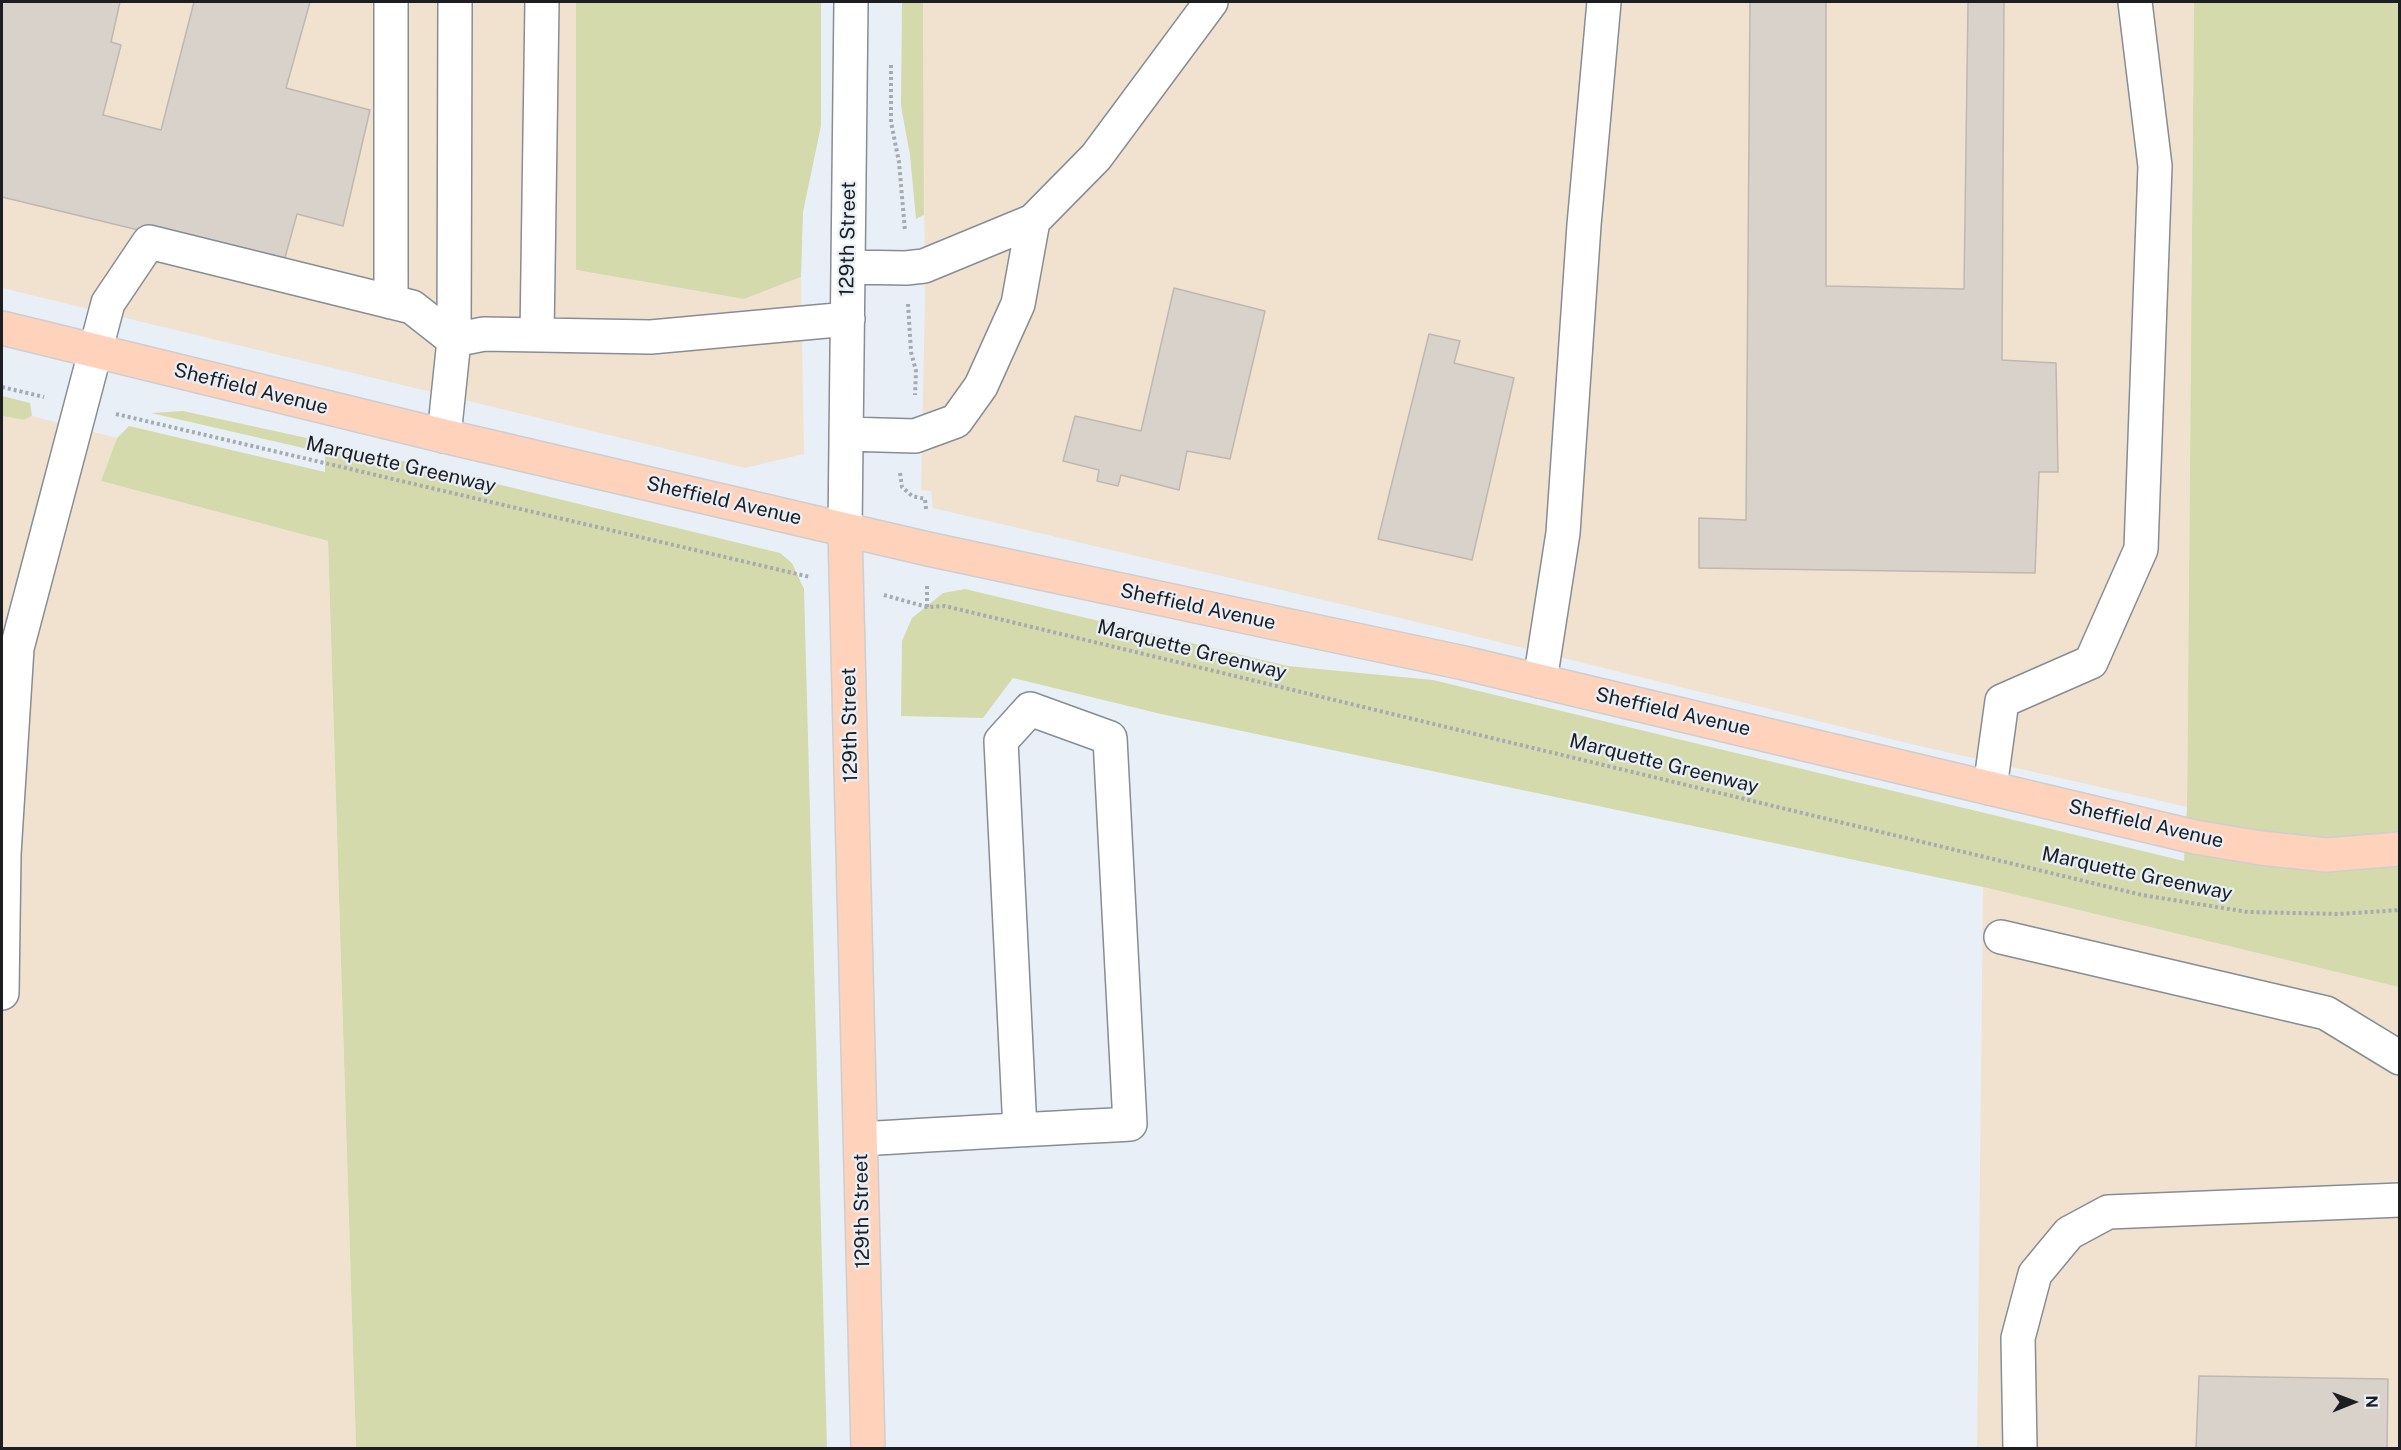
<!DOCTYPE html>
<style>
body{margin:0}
#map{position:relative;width:2401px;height:1450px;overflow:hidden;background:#e9eff7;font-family:"Public Sans",sans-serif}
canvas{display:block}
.frame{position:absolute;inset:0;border:3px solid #1c1e21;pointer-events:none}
.north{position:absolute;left:2323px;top:1372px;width:60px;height:60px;-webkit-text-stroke:4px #e9eff7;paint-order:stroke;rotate:89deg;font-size:16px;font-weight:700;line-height:24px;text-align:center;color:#1c1e21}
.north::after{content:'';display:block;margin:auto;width:21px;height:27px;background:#1c1e21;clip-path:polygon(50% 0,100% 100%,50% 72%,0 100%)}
</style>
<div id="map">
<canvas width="2401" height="1450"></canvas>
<div class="frame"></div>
<div class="north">N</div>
</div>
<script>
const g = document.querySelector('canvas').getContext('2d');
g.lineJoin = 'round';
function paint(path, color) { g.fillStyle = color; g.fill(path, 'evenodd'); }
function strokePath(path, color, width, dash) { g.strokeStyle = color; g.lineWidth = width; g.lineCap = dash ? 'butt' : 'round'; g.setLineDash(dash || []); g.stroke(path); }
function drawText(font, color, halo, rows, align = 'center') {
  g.font = font + ' "Public Sans",sans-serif'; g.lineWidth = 4.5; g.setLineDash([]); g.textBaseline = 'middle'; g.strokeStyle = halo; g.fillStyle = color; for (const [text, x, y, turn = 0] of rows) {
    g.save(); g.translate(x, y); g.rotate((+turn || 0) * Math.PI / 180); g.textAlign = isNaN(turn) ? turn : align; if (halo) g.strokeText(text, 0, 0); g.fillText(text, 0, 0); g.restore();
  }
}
paint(new Path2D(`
 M2 2H576V270L744 299 801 277 804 454 745 468 2 288Z
 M923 2H2194L2187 807 1911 744 1438 627 933 508 931 491 921 490 925 298Z
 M2 416 24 420 32 416 117 438 101 481 328 541 356 1448H2Z
 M1983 887 2399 987V1448H1977Z`), '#f1e2cf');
paint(new Path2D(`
 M576 2H821V126L803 212 801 277 744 299 576 270Z
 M902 2H923L924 215 916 219 910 155 901 106Z
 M2194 2H2399V987L1983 887 1161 714 1013 678 983 718 901 716 902 641 912 618 943 593 965 589 1288 666 1433 680 2184 861 2187 807Z
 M2 396 30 403 32 416 24 420 2 416Z
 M183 411 325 442 780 553 792 563 804 589 827 1448H356L328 541 101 481 117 438 129 426 325 472V453L151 413Z`), '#d5daac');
const building = new Path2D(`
 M2 2H120L111 42 121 45 103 115 161 130 194 2H310L286 88 370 110 343 226 297 214 283 265 2 197Z
 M1750 2H1826V286L1964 289 1968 2H2004L2002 360 2056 363 2058 472H2039L2035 573 1699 568V518L1746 520Z
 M1174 288 1265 311 1230 459 1187 451 1179 490 1121 475 1118 486 1097 481 1099 470 1063 461 1075 416 1141 431Z
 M1429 334 1460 341 1454 363 1514 378 1472 560 1378 539Z
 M2199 1376 2388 1379 2387 1448H2196Z`);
paint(building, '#d9d2cb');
strokePath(building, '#bfb8b1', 1.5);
const minor = new Path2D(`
 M455 2 454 340 484 334 651 337 848 319
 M848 267 906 268 924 266 1033 221 1096 157 1211 2
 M391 302V2
 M537 335 542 2
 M846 434 915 436 956 421 981 386 1018 304 1033 221
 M845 530 851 2
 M1540 681 1563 533 1584 225 1604 2
 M1990 788 2002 701 2091 662 2141 549 2155 166 2135 2
 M2001 937 2326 1013 2400 1058
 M2 993 4 854 17 648 108 303 149 242 412 307 454 340 444 436
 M861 1139C950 1133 1040 1129 1130 1124L1110 738 1030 709 1001 741 1020 1130
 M2020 1448 2018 1338 2035 1274 2069 1233 2108 1212 2400 1200`);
const major = new Path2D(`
 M2 328 444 436 928 549 1464 663 2195 837 2261 848 2326 855 2400 849
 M845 530 868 1448`);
strokePath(minor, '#878d94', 36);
strokePath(major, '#cdcece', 36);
strokePath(new Path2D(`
 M891 65V122L899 162 905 231
 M908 304 911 352 916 371 915 395
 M2 387 44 397
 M116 414 810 577
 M900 473 902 487 912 496 925 499 926 509
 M884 595 927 607 945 606 2142 895 2248 912 2338 914 2400 910
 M927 607V586`), '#a6abb1', 4, [3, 3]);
strokePath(minor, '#fff', 33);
strokePath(major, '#fed2bb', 33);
drawText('20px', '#1c1e21', '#e9eff7', [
 ["129th Street",848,239,-89],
 ["Sheffield Avenue",251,389,14],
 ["Marquette Greenway",401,465,13],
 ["Sheffield Avenue",724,501,13],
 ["Sheffield Avenue",1198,607,12],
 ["Marquette Greenway",1192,650,14],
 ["Sheffield Avenue",1673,712,13],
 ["129th Street",850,725,-91],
 ["Marquette Greenway",1664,764,14],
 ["Sheffield Avenue",2146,824,13],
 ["Marquette Greenway",2137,874,12],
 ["129th Street",862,1211,-91]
]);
</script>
